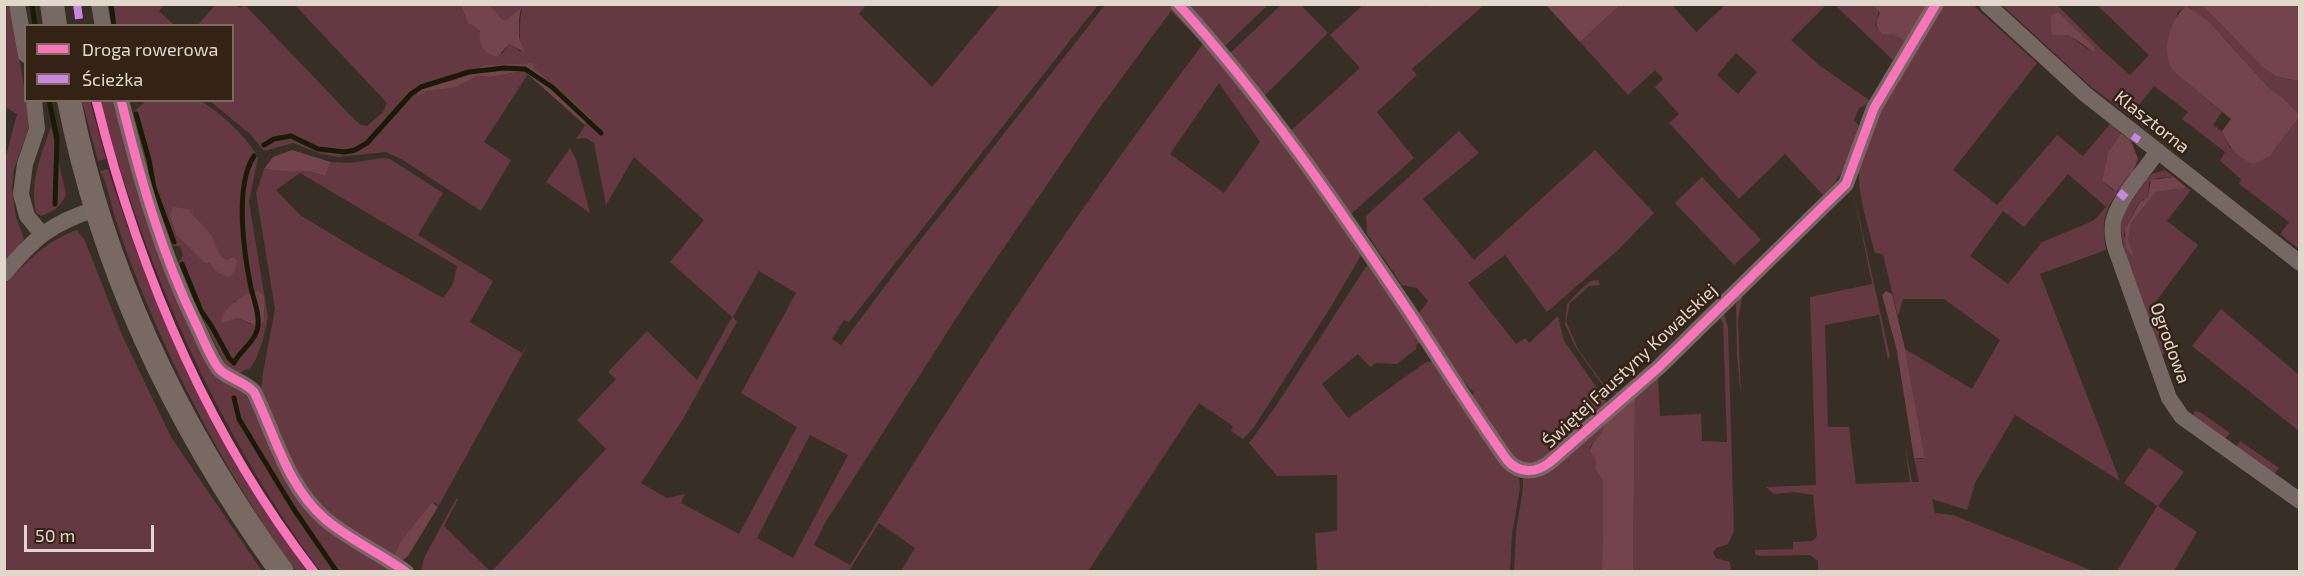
<!DOCTYPE html>
<meta charset="utf-8">
<style>
body{margin:0}
#map{position:relative;width:2304px;height:576px;overflow:hidden;background:#372e25;font-family:"Exo 2",sans-serif}
canvas{display:block}
.frame{position:absolute;inset:0;border:6px solid #e2d7cd;pointer-events:none}
.legend{position:absolute;left:24px;top:24px;width:210px;height:78px;box-sizing:border-box;background:#342314;border:2px solid #7a6b5e;margin:0;padding:8px 10px;list-style:none;font-size:18px;color:#e2d7cd}
.legend li{display:flex;align-items:center;gap:12px;height:30px}
.legend b{width:30px;border:2px solid #7a6b5e}
.scale{position:absolute;left:24px;top:525px;width:130px;height:27px;box-sizing:border-box;border:3px solid #e2d7cd;border-top:0;padding-left:8px;font-size:18px;line-height:21px;white-space:nowrap;color:#e2d7cd;-webkit-text-stroke:4px #342314;paint-order:stroke}
</style>
<div id="map">
<canvas width="2304" height="576"></canvas>
<div class="frame"></div>
<ul class="legend">
<li><b style="height:8px;background:#fb73b8"></b>Droga rowerowa</li>
<li><b style="height:8px;background:#c787e3"></b>Ścieżka</li>
</ul>
<div class="scale">50 m</div>
</div>
<script>
const g = document.querySelector('canvas').getContext('2d');
g.lineJoin = 'round';
function paint(path, color) { g.fillStyle = color; g.fill(path, 'evenodd'); }
function strokePath(path, color, width, dash) { g.strokeStyle = color; g.lineWidth = width; g.lineCap = dash ? 'butt' : 'round'; g.setLineDash(dash || []); g.stroke(path); }
function drawText(font, color, halo, rows, align = 'center') {
  g.font = font + ' "Exo 2",sans-serif'; g.lineWidth = 5; g.setLineDash([]); g.textBaseline = 'middle'; g.strokeStyle = halo; g.fillStyle = color; for (const [text, x, y, turn = 0] of rows) {
    g.save(); g.translate(x, y); g.rotate((+turn || 0) * Math.PI / 180); g.textAlign = isNaN(turn) ? turn : align; if (halo) g.strokeText(text, 0, 0); g.fillText(text, 0, 0); g.restore();
  }
}
paint(new Path2D(`
 M7 4 11 10 29 116 28 130 14 169 12 189 16 217 24 239 5 263V160L17 114 5 107 4 5Z
 M1423 4 1425 7 1428 4 1484 5 1412 69 1417 75 1377 112 1414 158 1351 214 1288 133 1360 68 1330 35 1363 5Z
 M104 5H164L159 11 174 25H108Z
 M215 5H235L240 8 245 5 352 117 361 125 367 126 383 112 387 103 295 5H461C465 14 466 24 477 29L502 54 509 44 522 52C519 36 519 24 522 8L507 20H503L490 5H866L859 14 932 87 1000 5H1098L849 322 844 320 832 339 841 345 900 266 1105 5H1172L1230 67 1363 252 1332 305 1254 427 1243 439 1231 431 1233 426 1199 403 1088 571H901L915 548 879 523 849 571H492L606 449 577 420 616 379 608 372 647 331 697 380 732 317 670 262 704 220 634 157 606 205 594 143 586 138 576 139 590 118 535 69 532 63 485 65 453 81 427 83 415 89 418 95 427 91 454 88 478 76 490 77 524 71 528 74 484 142 511 160 481 211 403 160 386 152 338 157 321 154 293 143 264 151 250 134 210 101 232 100V26H197ZM1171 11 1203 44C1076 211 960 387 850 565L814 545 825 523 964 306 1098 110ZM1219 83 1260 142 1224 193 1170 154ZM759 271 796 293 741 393 797 427 739 534 681 503 685 494 667 498 641 483 683 419 737 322 733 317ZM810 435 848 455 793 558 757 538Z
 M1183 5H1268L1225 46Z
 M1281 5H1301L1328 33 1262 98 1229 54Z
 M1620 5H1672L1696 32 1725 5H1826L1791 40 1819 65 1869 100 1866 105 1859 108 1854 120 1859 126C1851 152 1845 176 1823 195L1785 154 1739 199 1669 123 1679 114 1655 87 1663 79 1655 70 1628 95 1580 42ZM1736 53 1757 72 1738 94 1717 75Z
 M1835 5H1873C1882 11 1878 16 1875 25L1882 34H1891L1908 42 1895 62Z
 M1941 5H1973L2037 63 1953 170 1997 205 2057 135 2083 156 2110 124 2121 133 2108 152 2102 181 2113 190 2128 175 2132 174 2121 192 2118 191C2103 214 2102 222 2106 250L2040 274 2120 481 2015 415 1975 483 1967 510 1932 499 1935 513 1953 515 2093 571H1818V561L1810 555 1759 556 1755 554V550L1793 549V542L1812 541 1817 536 1813 495 1794 492 1774 494 1766 487 1816 485 1810 297 1872 284 1853 190 1849 189 1853 190 1890 356 1888 360 1879 315 1825 325 1828 427H1849L1856 484 1910 482 1905 445 1912 482H1919L1914 458 1921 459 1925 458 1905 349 1972 389 2000 340 1944 299H1903L1898 317 1883 254 1875 253C1869 228 1858 198 1859 172 1861 124 1916 47 1941 5ZM2068 174 2106 207 2093 221 2042 242 2008 284 1970 256 2003 211 2024 227Z
 M2002 5H2057L2102 50 2130 75 2149 55 2097 5H2202L2240 43 2278 77 2299 81V114L2283 98 2270 89 2223 37 2186 6 2177 13 2174 72 2222 112 2213 125 2222 131 2230 148 2270 156 2299 117V249L2280 234 2289 222 2239 184 2241 179 2220 161 2225 152 2182 119 2188 112 2154 86 2130 116 2089 85ZM2051 16 2092 52 2068 35 2053 34Z
 M82 101H90L106 159 98 161Z
 M100 101H115L152 229 236 387 248 398 288 482 397 571H320C216 429 146 270 100 101Z
 M146 101C157 101 195 98 202 102 218 110 251 141 258 158L249 202 268 317 263 340 256 359 250 368 239 373 226 365 221 356 177 266 183 255 180 246H173L168 242 131 114ZM172 214H193L222 258 225 260 233 257 237 260 235 270 217 272 209 263H205L176 235 170 218ZM264 297V320L250 324 237 318H231L232 305 235 301Z
 M51 126 66 195C60 207 54 211 41 216L36 212C29 182 42 154 51 126Z
 M1459 131 1479 153 1423 199 1474 260 1595 150 1654 213 1617 251 1547 312 1505 255 1468 283 1516 344 1525 338 1529 343 1558 316 1564 341 1609 405 1542 462 1519 463 1470 397 1474 393 1460 377 1419 313 1428 301 1417 288 1402 285 1367 234 1366 216Z
 M570 148 576 159 590 213 546 182Z
 M383 158 390 159 443 193 418 235 493 281 470 322 522 353 528 344 438 507 437 504 432 502 400 542 394 556 338 522 306 492 261 391 263 373 275 309 256 193 264 169 292 172 309 171 325 176 331 162 350 163ZM300 173 457 266 453 284 443 298 366 255 300 215 276 190Z
 M108 169C154 314 219 447 307 571H296C235 487 185 395 145 299 133 270 123 243 114 214 110 201 107 182 100 171Z
 M2165 170 2174 177 2158 178 2149 182 2148 197 2139 202 2125 229 2124 235 2134 258 2128 240 2131 223 2156 192 2187 188 2191 190 2167 221 2198 245 2151 308 2166 352 2161 356 2125 254 2120 227 2124 213 2146 180 2152 174Z
 M1702 177 1761 240 1734 265 1675 203Z
 M77 230 85 241 122 335 171 437 262 571 5 572V284C27 262 47 240 77 230Z
 M1367 265 1422 342 1417 344 1416 349 1397 364 1376 363 1370 367 1358 354 1322 384 1348 418 1426 362 1435 361 1519 476 1520 488 1512 534 1510 571H1317L1315 533 1337 531V475L1277 476 1249 443 1276 406Z
 M1598 280 1600 285 1589 286 1570 303 1566 321 1578 349 1604 385 1621 394 1619 395 1605 389 1575 346 1565 324 1567 304 1580 290 1591 281Z
 M1743 291 1738 321 1741 398 1737 356 1736 304Z
 M2221 309 2299 375V431L2192 346Z
 M1724 314 1728 327 1734 531 1728 544 1716 548 1713 553 1716 558 1730 562 1731 571 1633 572 1635 395 1658 376 1660 416 1701 414 1702 441 1727 442 1723 323 1718 315Z
 M2195 411 2200 412 2230 433 2225 439 2193 415Z
 M1604 421V431L1590 446V451L1596 461 1595 470 1603 481 1602 571 1514 572 1516 532 1523 488V476Z
 M2240 441 2279 468 2274 474 2236 446Z
 M2149 447 2184 472 2158 506 2197 532 2174 571H2117L2157 506 2124 483Z
 M456 499H458L444 526 490 571H421L424 558Z`), '#653942');
paint(new Path2D(`
 M461 5H490L503 20H506L521 8 519 19V37L524 52 509 44 497 57C484 53 478 45 480 31L468 23Z
 M1546 5H1620L1580 42Z
 M1873 5H1930L1908 42 1891 34H1882C1874 24 1876 23 1880 13Z
 M2202 5H2297L2300 8 2299 81 2278 77 2264 68Z
 M2186 6 2209 22 2270 89 2283 98 2299 114V117L2270 156 2254 164C2237 158 2229 147 2222 131L2231 119 2174 72C2160 52 2169 21 2186 6Z
 M2058 12 2094 47V51L2068 35H2053L2051 30V16Z
 M532 63 535 69 591 118 585 125 524 71 490 77 478 76 454 88 427 91 418 96 415 89 427 83 453 81 485 65Z
 M2121 133 2131 141 2138 159 2132 174 2128 175 2116 191 2102 181 2108 152Z
 M292 150 331 162 325 176 309 171 292 172 264 169 273 157Z
 M2174 177 2187 188 2156 192 2131 223 2128 240 2135 259 2126 248 2125 229 2140 202 2148 197 2151 180Z
 M173 207 188 209 212 236 220 255 226 260 233 257 237 260C237 266 234 275 228 277L217 272 209 263H205L176 235 170 217Z
 M258 291 264 296V320L261 324 255 325 237 318 221 323C223 307 243 294 258 291Z
 M1886 291 1892 294 1905 349 1925 458H1914L1897 351 1882 295Z
 M1635 395 1633 571H1602L1603 481 1595 469 1596 461 1590 451C1593 436 1604 439 1604 421Z
 M432 502 438 507 408 556 403 560 394 556 400 542Z`), '#74444d');
strokePath(new Path2D(`
 M32 4 35 26
 M111 4 114 26
 M49 100 57 138 55 204
 M136 114 149 160 154 188 174 242
 M264 145 274 139 291 136 318 149 345 152 355 150 367 143 411 94 421 87 469 72 504 68 525 69 552 87 601 133
 M182 264 201 311 212 327 229 358 234 363C239 352 252 344 256 333 262 320 254 301 251 288 244 254 234 186 254 156
 M234 398 239 419 293 508 337 572`), '#191c05', 5);
strokePath(new Path2D(`
 M17 4 26 55
 M99 4 103 26
 M1178 4C1264 98 1336 204 1407 309 1440 359 1472 411 1507 460 1519 474 1536 473 1549 463L1659 367 1846 184 1874 108 1936 4
 M1987 4 2085 94 2300 263
 M34 100 37 129 25 164 21 194 27 216 42 234
 M121 100C140 177 161 253 196 324 203 338 209 356 219 369 229 379 244 381 254 392 275 435 287 486 325 519 350 540 380 553 406 572
 M2158 151C2145 170 2120 197 2114 219 2111 228 2113 238 2115 247L2169 398 2182 417 2300 501
 M4 274C34 238 51 223 96 209`), '#756761', 16);
strokePath(new Path2D(`
 M52 4 55 26
 M69 100C103 273 179 430 282 572`), '#786a62', 24);
strokePath(new Path2D(`
 M77 4 80 26
 M2134 141 2138 135
 M2119 192 2126 198`), '#c787e3', 8, [15, 8]);
strokePath(new Path2D(`
 M1178 4C1264 98 1336 204 1407 309 1440 359 1472 411 1507 460 1519 474 1536 473 1549 463L1659 367 1846 184 1874 108 1936 4
 M96 100C138 269 207 433 314 572
 M121 100C140 177 161 253 196 324 203 338 209 356 219 369 229 379 244 381 254 392 275 435 287 486 325 519 350 540 380 553 406 572`), '#fb73b8', 9);
drawText('18px', '#e2d7cd', '#342314', [
 ["Klasztorna",2152,122,38],
 ["Ogrodowa",2170,343,70],
 ["Świętej Faustyny Kowalskiej",1630,366,-43]
]);
</script>
